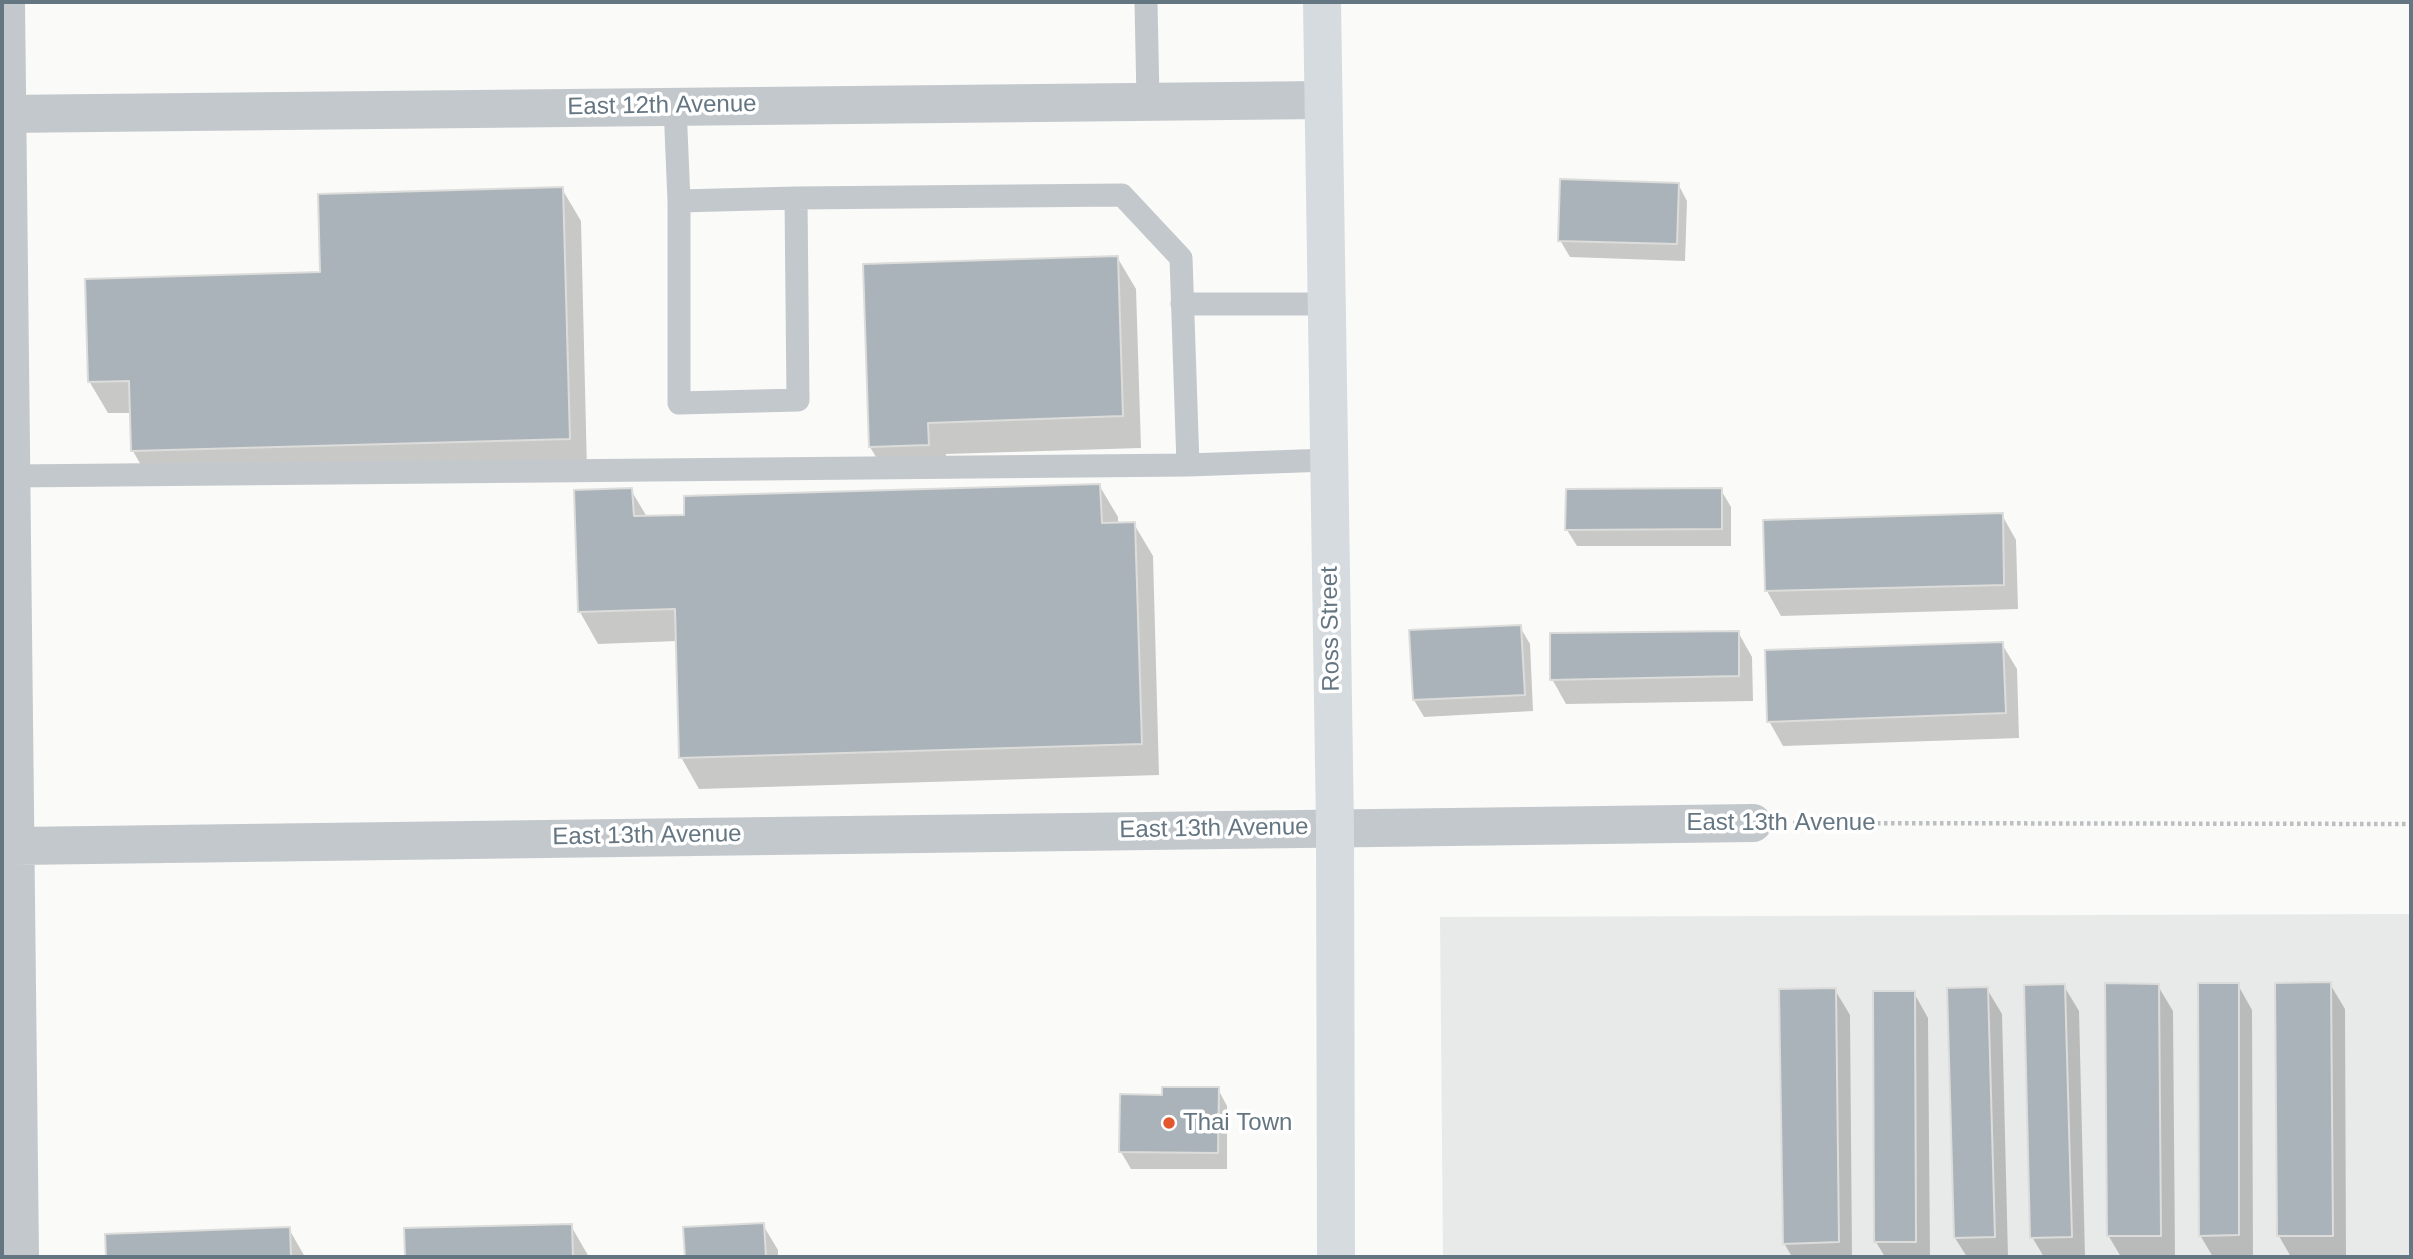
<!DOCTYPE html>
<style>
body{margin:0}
#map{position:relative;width:2413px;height:1259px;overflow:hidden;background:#fafaf8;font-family:Helvetica,sans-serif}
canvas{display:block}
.frame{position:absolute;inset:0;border:4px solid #657683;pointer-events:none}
</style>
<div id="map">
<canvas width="2413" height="1259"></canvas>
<div class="frame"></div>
</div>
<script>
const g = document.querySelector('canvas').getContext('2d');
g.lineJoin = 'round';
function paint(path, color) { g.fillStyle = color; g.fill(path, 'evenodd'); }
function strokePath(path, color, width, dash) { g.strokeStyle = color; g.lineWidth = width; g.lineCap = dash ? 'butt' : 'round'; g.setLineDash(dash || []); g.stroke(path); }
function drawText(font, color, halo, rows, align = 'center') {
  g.font = font + ' Helvetica,sans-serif'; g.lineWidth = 7; g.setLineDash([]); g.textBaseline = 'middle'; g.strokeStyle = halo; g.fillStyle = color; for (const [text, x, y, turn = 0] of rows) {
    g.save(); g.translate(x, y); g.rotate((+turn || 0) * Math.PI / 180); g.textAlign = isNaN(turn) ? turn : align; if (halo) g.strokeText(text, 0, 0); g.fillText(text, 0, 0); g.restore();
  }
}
paint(new Path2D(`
 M2411 914V1257H1443L1440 917Z`), '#e8e9e9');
paint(new Path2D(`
 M1678 184 1687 201 1685 261 1570 257 1560 240Z
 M562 189 581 221 587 471 151 483 133 451 132 413H108L89 381Z
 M1117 257 1136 289 1141 448 946 454V477L889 479 870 447Z
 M1099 485 1118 517V525L1134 524 1153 556 1159 775 699 789 681 757 677 641 598 644 580 612 631 490 647 517H686Z
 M1721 490 1731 507V546H1577L1567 530Z
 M2002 515 2016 540 2018 609 1781 616 1767 591Z
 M1520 627 1530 644 1533 711 1424 717 1414 700Z
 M1738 632 1752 657 1753 701 1566 704 1552 679Z
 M2002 644 2017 669 2019 738 1783 746 1769 721Z
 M2330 984 2345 1009 2346 1257H2291L2279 1236Z
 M2238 985 2252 1010 2253 1257H2213L2200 1235Z
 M2064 986 2079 1011 2085 1257H2044L2032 1237Z
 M2158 986 2173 1011 2175 1257H2121L2108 1235Z
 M1987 989 2002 1014 2008 1257H1967L1955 1238Z
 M1835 990 1850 1015 1852 1257H1792L1784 1243Z
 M1914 993 1928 1018 1930 1257H1885L1876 1242Z
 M1218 1089 1227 1106V1169H1131L1121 1152 1164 1096Z
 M763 1225 778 1250V1257H687L685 1229Z
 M571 1226 589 1257H407L406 1230Z
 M289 1229 305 1257H108L107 1236Z`), '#0003');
const building = new Path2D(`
 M1560 179 1679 183 1677 244 1558 241Z
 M563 187 570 439 131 451 129 381 88 382 85 279 320 272 318 194Z
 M1118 256 1123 416 928 423 929 445 869 447 863 264Z
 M1100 484 1102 523 1135 522 1142 744 679 758 675 609 578 612 574 490 632 488 634 516 684 515V496Z
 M1722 488V529L1565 530 1566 489Z
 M2003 513 2004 585 1765 591 1763 520Z
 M1521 625 1525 695 1413 700 1409 630Z
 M1739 631V676L1550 680V633Z
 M2003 642 2006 713 1767 722 1765 650Z
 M2331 982 2333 1236H2277L2275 983Z
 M2105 983 2159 984 2161 1236H2107Z
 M2198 983H2239V1235L2199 1236Z
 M2065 984 2072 1237 2030 1238 2024 985Z
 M1988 987 1995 1237 1954 1238 1947 988Z
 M1836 988 1839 1242 1783 1244 1779 989Z
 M1873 991H1915L1916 1242H1874Z
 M1162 1087H1219L1218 1153 1119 1152 1120 1094 1162 1095Z
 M764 1223 766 1257H685L683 1227Z
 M572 1224 573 1257H405L404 1228Z
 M290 1227 291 1257H106L105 1234Z`);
paint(building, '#aab3b9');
strokePath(building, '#dcdcda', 2);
strokePath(new Path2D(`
 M1793 823 2411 824`), '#bbbfc2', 4.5, [3.5, 3.5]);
strokePath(new Path2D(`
 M1146 2 1148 100
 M675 106 679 201V403L798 400 796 198 679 201
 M796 198 1122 195 1181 258 1188 465
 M1182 304H1326
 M12 476 1188 465 1328 460`), '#c3c8cc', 23);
strokePath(new Path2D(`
 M6 2 20 1257
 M2 114 1323 100
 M16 846 1753 823`), '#c3c8cc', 38);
strokePath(new Path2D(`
 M1322 2 1335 828 1336 1257`), '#d6dbdf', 38);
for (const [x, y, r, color] of [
 [1169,1123,7,"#e4572e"]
]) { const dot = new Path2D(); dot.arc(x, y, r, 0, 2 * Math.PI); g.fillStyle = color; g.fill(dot); strokePath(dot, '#fff', 2.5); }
drawText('24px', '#657683', '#fff', [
 ["East 12th Avenue",662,106,-1],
 ["Ross Street",1331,629,-91],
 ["East 13th Avenue",1781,823],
 ["East 13th Avenue",1214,829,-1],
 ["East 13th Avenue",647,836,-1]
]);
drawText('24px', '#657683', '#fff', [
 ["Thai Town",1183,1123]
], 'left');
</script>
